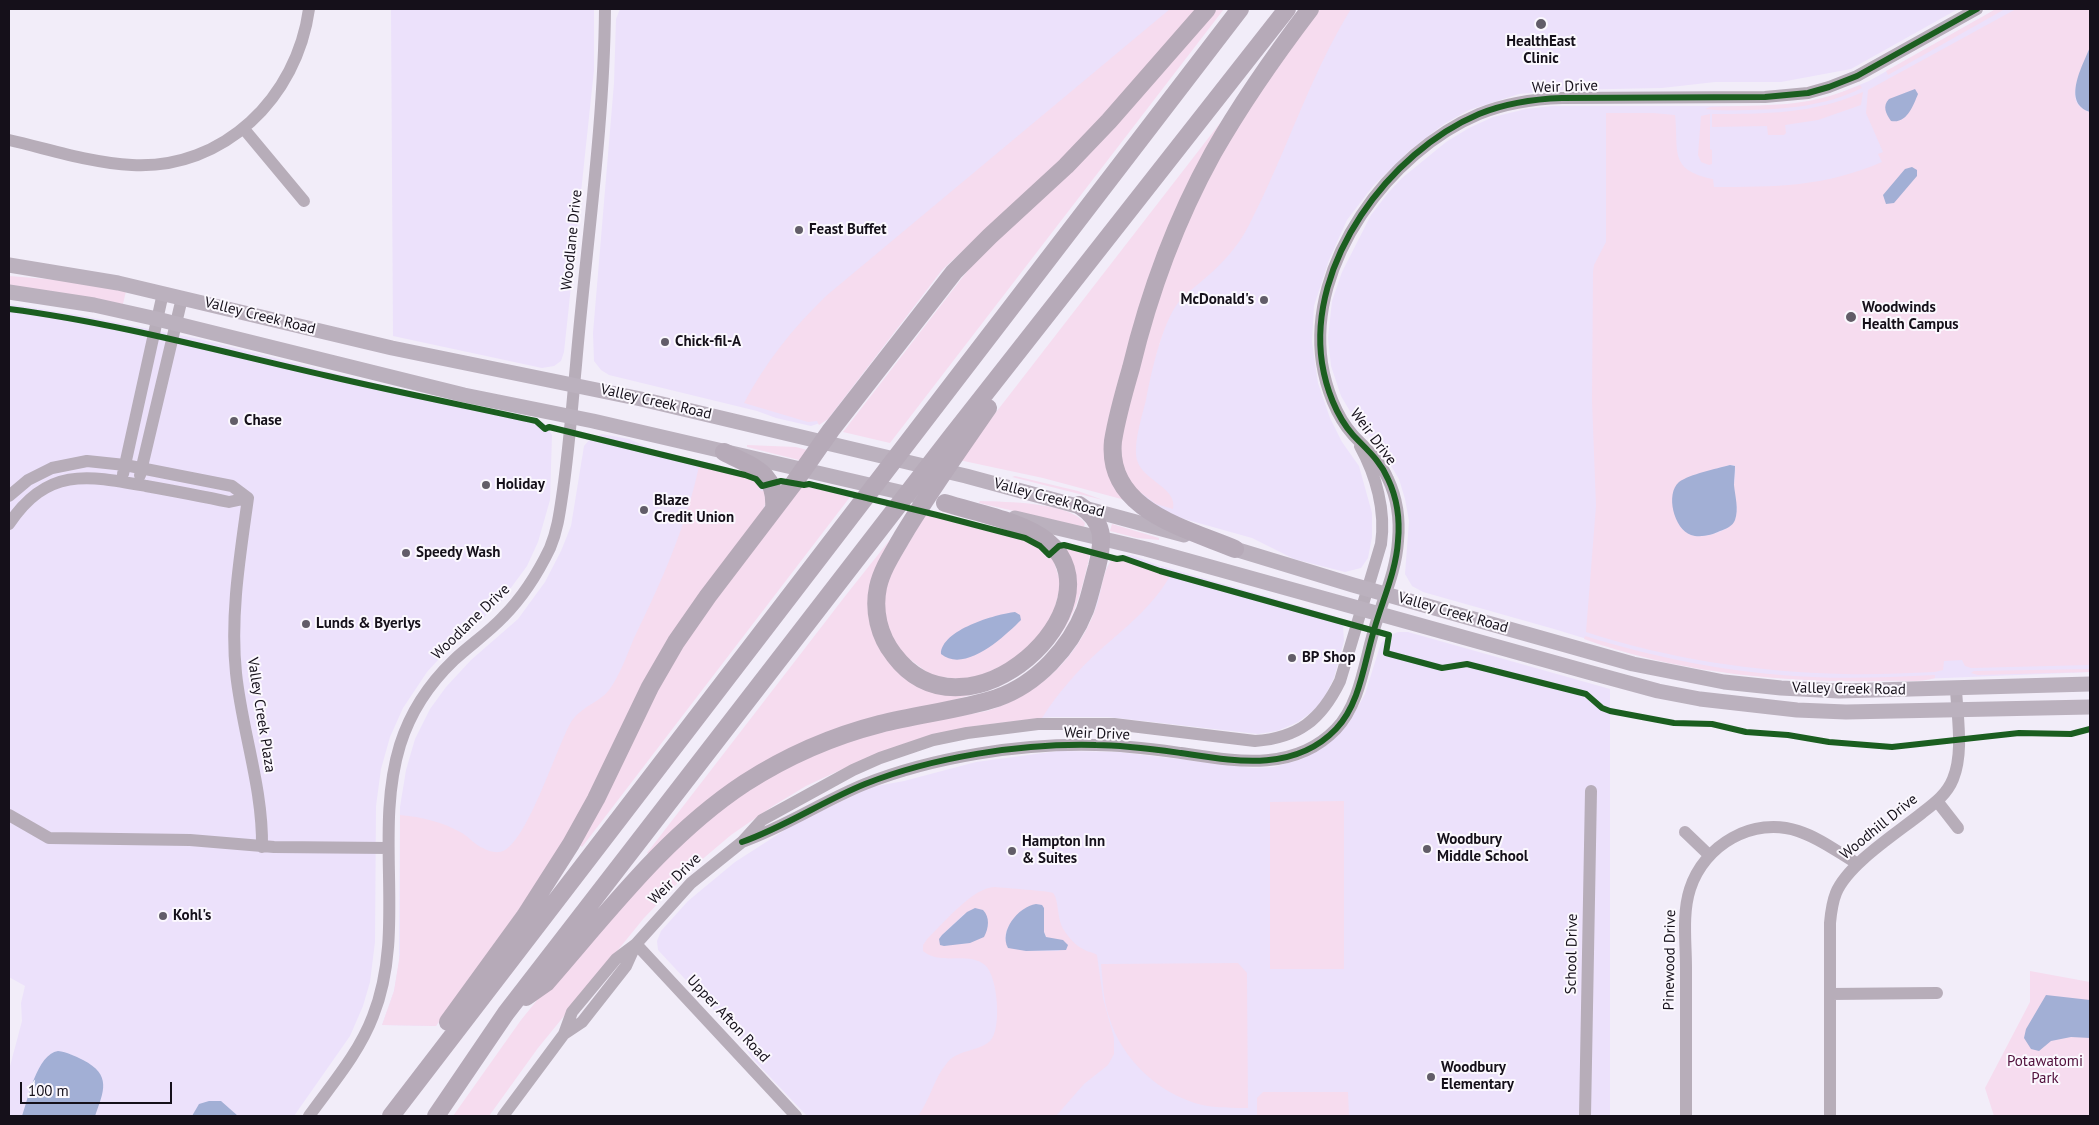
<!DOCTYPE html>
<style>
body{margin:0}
#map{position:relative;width:2099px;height:1125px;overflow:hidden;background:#f2edf9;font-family:"PT Sans",sans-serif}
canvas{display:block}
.frame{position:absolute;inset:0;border:10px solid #15101a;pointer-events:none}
.scale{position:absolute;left:20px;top:1082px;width:152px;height:22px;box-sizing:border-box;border:2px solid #15101a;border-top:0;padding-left:6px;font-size:15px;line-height:18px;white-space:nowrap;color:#15101a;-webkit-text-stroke:4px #fbf8fe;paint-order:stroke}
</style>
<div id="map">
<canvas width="2099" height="1125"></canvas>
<div class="frame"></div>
<div class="scale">100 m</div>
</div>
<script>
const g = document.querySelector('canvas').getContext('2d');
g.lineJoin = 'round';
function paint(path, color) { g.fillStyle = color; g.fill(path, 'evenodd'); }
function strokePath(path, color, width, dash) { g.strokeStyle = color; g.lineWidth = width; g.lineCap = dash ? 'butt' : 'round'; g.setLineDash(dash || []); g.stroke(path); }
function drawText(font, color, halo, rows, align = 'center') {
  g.font = font + ' "PT Sans",sans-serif'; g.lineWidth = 4; g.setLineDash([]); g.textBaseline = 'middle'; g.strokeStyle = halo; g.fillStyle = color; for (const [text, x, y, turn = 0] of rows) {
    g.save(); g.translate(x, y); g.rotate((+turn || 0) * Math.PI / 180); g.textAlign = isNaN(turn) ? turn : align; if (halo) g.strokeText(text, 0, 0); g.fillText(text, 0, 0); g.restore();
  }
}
paint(new Path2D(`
 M391 9H594V70L564 352 561 361 554 366 542 368 393 336Z
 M620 9H1202L942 270 828 419 823 422 811 426 776 418 757 411 609 375 601 370 594 361 593 333 614 83 616 19Z
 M1318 9H1958L1851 69 1781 82H1715L1662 88 1563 90 1519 94 1469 110 1444 124 1410 150 1373 186 1347 220 1329 260 1314 306 1312 342 1318 383 1330 418 1342 442 1359 466 1372 513V537L1368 558 1361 568 1345 572 1294 559 1252 538 1177 517 1149 505 1120 464 1225 142Z
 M1996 9H2090V672L1872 681 1816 680 1745 675 1687 666 1636 654 1554 629 1423 592 1412 586 1405 574 1409 521 1405 499 1399 479 1379 446 1357 423 1341 396 1331 366 1328 338 1332 301 1342 272 1371 215 1388 193 1402 178 1446 142 1469 128 1493 117 1526 109 1552 106H1771L1802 103 1832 96 1869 81Z
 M9 304 79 315 199 339 430 397 537 419 545 424 552 435 550 500 538 542 527 566 499 604 449 648 427 672 403 708 390 737 381 769 376 806 375 942 370 982 363 1006 350 1036 294 1116H9V1070L22 1021 21 1003 25 986 9 977Z
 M602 434 629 439 656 451 750 474 764 485 765 506 474 975 436 1026 382 1025 394 991 399 961 400 807 406 770 415 739 430 709 446 687 471 660 518 619 545 582 561 551 571 526 584 446 591 438Z
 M1120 555H1132L1158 565 1335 616 1343 626 1344 641 1334 678 1323 700 1313 711 1298 722 1277 731 1258 734 1108 717H1051L1012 721 1007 704 1028 693 1048 679 1064 662 1080 641 1092 620 1107 567 1112 560Z
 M1398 632H1408L1610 689V1116H807L752 1058 738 1036 658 950 657 941 661 931 688 901 735 862 791 826 871 787 904 781 976 762 1058 751 1119 752 1253 768 1274 767 1302 759 1328 744 1349 723 1365 694 1381 643 1388 636Z`), '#ece1fb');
paint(new Path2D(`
 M1170 9H1202L1103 121 942 270 828 419 819 425 817 421 808 422 744 403C765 363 793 328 826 296Z
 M1213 9H1224L890 443 843 432 972 265Z
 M1318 9H1351C1309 77 1286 154 1249 225 1238 247 1222 264 1203 280 1195 287 1185 294 1178 303 1162 324 1151 373 1146 400 1142 416 1133 444 1137 460 1142 480 1178 488 1173 509L1156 504 1140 492 1136 495 1123 474 1120 436 1168 266 1217 155Z
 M1996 9H2005L1888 75 1886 71Z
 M2016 9H2090C2090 21 2093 36 2090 48 2085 67 2059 103 2090 112V665L1971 668 1965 666 1962 660 1944 661 1943 670 1935 672C1905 673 1874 675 1844 674 1756 672 1669 659 1586 632L1596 506 1592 401 1593 272 1594 265 1606 242V113H1653L1675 115C1679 151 1668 170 1713 179L1714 187C1775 187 1824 187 1882 162L1878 154 1883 152 1866 113 1868 90ZM1730 465H1734C1737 471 1734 480 1734 488 1735 498 1739 510 1735 519 1731 532 1701 540 1689 534 1683 531 1679 526 1677 519L1705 472Z
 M1860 85 1862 88C1825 106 1788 109 1748 110 1734 110 1719 111 1705 109L1710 107C1769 104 1804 109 1860 85Z
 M1863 92 1861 105 1818 120 1785 125 1786 133 1784 135H1768L1767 126 1712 127V114C1765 114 1814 114 1863 92Z
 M1710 114V149L1712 150V164L1709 165 1701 162 1698 155 1701 116Z
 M1220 123 1225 126 1214 144 1110 428 1125 500 1043 478 959 460Z
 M9 276 72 281 126 291 123 304 9 285Z
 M747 445 796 447 811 451 803 461 747 447Z
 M699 466 751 479 757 484 761 491 766 490V502L763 510 566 844 436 1026 382 1025 394 991 400 954V815C422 817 443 822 462 833 469 837 475 845 483 848 490 852 498 854 505 850 529 836 556 749 571 722 583 705 599 703 609 690 620 675 627 655 634 638 661 583 686 527 699 466Z
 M1015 476 1078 491 1103 500 1012 477Z
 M800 487H809L850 497 582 847 577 843 676 653Z
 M980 501C1007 502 1068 502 1085 523L1084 527 979 503Z
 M925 515 1026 541 1037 547 1048 559 1052 556 1061 584 1052 618 1021 657 971 680 932 676 899 651 886 626 884 596 889 577Z
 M1112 524 1159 538V540L1137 538 1110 531Z
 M900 527 876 572 897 668 991 687V689L832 735 651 856 647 853 846 595Z
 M1061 547 1090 554C1083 586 1076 616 1055 642L1052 640 1060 628Z
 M1113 559 1115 562 1123 560 1170 576C1152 607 1126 627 1099 651 1078 670 1057 694 1042 718L975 726 864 759 806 786 773 806 731 835 692 868 644 918 538 1048 489 1116H453L521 1020 546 989 670 850 760 779 864 734 987 711C1039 695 1079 657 1097 605 1102 591 1102 570 1113 559Z
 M1585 636C1659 659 1736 674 1813 677 1854 679 1894 677 1935 675V678C1920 683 1898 680 1882 681 1783 683 1678 673 1584 639Z
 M2090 669V672L1978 675 1971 673 1974 671Z
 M1344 801V969H1270V802Z
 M995 887C1004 888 1050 891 1053 893 1059 899 1057 921 1064 930 1068 937 1076 946 1083 949 1087 952 1093 952 1097 955L1103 998 1114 1038V1054L1108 1065 1084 1084 1056 1116H918C930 1100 934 1078 947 1063 958 1049 978 1052 990 1041 1002 1030 998 976 985 965 967 951 941 966 923 951V945L928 938C944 923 973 887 995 887ZM1039 904 1043 906 1044 932 1046 937 1065 942 1059 951H1026L1005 940C1006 920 1022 911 1039 904ZM975 908 984 911 988 926 970 943 941 945 940 937 963 915Z
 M1238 963 1247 973 1248 1108C1233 1108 1217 1108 1202 1105 1159 1094 1122 1060 1109 1017 1103 1000 1103 982 1101 964Z
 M2030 971 2090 982V1116H1994L1985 1088 2030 1002Z
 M1263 1092H1348L1349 1116H1257V1098Z`), '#f6dcef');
paint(new Path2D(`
 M2090 47V112C2061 103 2083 65 2090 47Z
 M1915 89 1918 94C1913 106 1907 124 1891 121 1886 114 1882 106 1889 99Z
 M1912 167 1917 170V176L1894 203 1886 204 1883 195 1905 169Z
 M1730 465 1735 466C1735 473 1734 479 1734 485 1735 496 1739 509 1735 520 1733 526 1726 529 1720 531 1712 535 1700 538 1691 535 1674 529 1665 494 1679 482 1690 474 1716 469 1730 465Z
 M1015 612 1020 615 1021 620C1005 636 965 674 941 654 941 630 996 614 1015 612Z
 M1036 904 1042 905 1044 908V932L1046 937 1063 940 1068 945 1066 950 1026 951 1008 948C999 931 1018 907 1036 904Z
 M975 908 983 910C990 917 989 928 984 937L970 943 944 946 940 945 939 939 942 935 967 912Z
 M2046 995 2090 1000V1038L2071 1037 2051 1041 2039 1051 2031 1049 2024 1038 2026 1029Z
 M58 1051C67 1052 75 1056 83 1060 112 1075 104 1091 95 1116H22C28 1099 37 1054 58 1051Z
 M209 1101H221L238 1116H192L199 1104Z`), '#a2afd5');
strokePath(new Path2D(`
 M244 129 304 201
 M9 140C49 149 90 163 132 165 224 170 297 97 309 9
 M123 474 163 293
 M140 475 182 298
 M9 496 28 480 52 468 87 461 125 465 232 486 248 498
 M248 498C240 556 230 615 236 673 242 731 263 788 262 847
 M9 524C47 467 87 475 146 486 174 491 201 496 229 502L248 498
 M1937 801 1958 828
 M9 815 49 838 190 840 274 847 388 848
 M1685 832 1709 855
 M742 842C785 827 823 801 865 784 933 757 1022 743 1096 745 1124 745 1152 749 1181 753 1234 761 1294 773 1336 729 1360 704 1364 663 1374 630 1382 601 1396 572 1398 541 1400 520 1397 498 1388 479 1380 460 1366 449 1353 435 1336 416 1326 388 1322 363 1307 263 1389 152 1479 114 1506 103 1533 99 1562 98L1765 97 1808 93 1829 87 1857 76 1977 9
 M636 944 796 1116
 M1830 994 1937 993
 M564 1034 582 1022 626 966 635 946
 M309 1116C332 1084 359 1053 373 1016 407 931 373 833 400 745 410 713 430 683 454 660 470 645 488 633 503 617 523 597 538 573 550 548 558 529 560 510 563 490 569 448 572 407 576 365 586 247 604 128 605 9
 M503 1116 564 1034 572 1012 616 959 636 944 691 883 742 842 762 820 853 770 880 758 933 740 967 733 1038 724H1114L1255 741C1298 738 1321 720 1340 681L1381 544C1386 511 1376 475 1360 446
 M1585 1116 1591 791
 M1686 1116C1686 1067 1686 1018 1686 968 1686 942 1682 914 1690 889 1704 845 1753 816 1798 831 1820 838 1839 853 1858 864
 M1830 1116V923C1831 912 1832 903 1836 893 1848 864 1897 833 1922 813 1935 803 1947 794 1953 779 1964 752 1957 716 1956 688`), '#b7adb9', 12);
strokePath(new Path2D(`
 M9 265 118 283 392 348 641 399 966 476 1184 535
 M9 292 94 305 157 319 464 395 593 421 917 496
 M1015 518 1146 549 1588 672 1658 691 1700 699 1797 710 1846 712 2090 707
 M1225 546 1353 585 1633 664 1724 682 1781 688 1839 691 2090 684`), '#bbb1be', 15);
strokePath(new Path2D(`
 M724 452C752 467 777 471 774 509
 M945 503C977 513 1022 521 1047 541 1125 605 967 752 894 655 879 636 873 611 878 587 882 569 893 553 902 537 929 492 959 450 988 408
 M1235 549C1185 528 1106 510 1113 441 1117 416 1124 392 1131 368 1149 293 1176 220 1213 153 1242 102 1275 55 1310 9
 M526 997 546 983C608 912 666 835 745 783 787 756 833 736 880 724 919 714 960 710 997 698 1037 684 1070 648 1085 610 1090 596 1093 581 1097 567 1104 539 1105 522 1079 505
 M448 1022 525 916 571 844 596 799 650 687 676 642 708 596 794 483 831 430 954 272 990 236 1066 166 1109 121 1207 9
 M391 1116 1240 9
 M436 1116 506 1013 951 437 1287 9`), '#b6aab8', 18);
strokePath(new Path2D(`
 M9 309C117 323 222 352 328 376 397 392 467 406 536 421L545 429 549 427 745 475 756 479 762 486 781 481 804 485 809 484 937 515 1025 538 1040 546 1049 555 1059 546 1064 545 1117 559 1123 558 1160 571 1389 635 1386 653 1442 668 1467 664 1586 694 1602 708 1610 711 1674 723 1712 724 1746 732 1788 735 1829 742 1892 747 2019 733 2071 734 2090 729
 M742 842C785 827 823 801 865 784 933 757 1022 743 1096 745 1124 745 1152 749 1181 753 1234 761 1294 773 1336 729 1360 704 1364 663 1374 630 1382 601 1396 572 1398 541 1400 520 1397 498 1388 479 1380 460 1366 449 1353 435 1336 416 1326 388 1322 363 1307 263 1389 152 1479 114 1506 103 1533 99 1562 98L1765 97 1808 93 1829 87 1857 76 1977 9`), '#1b5e20', 6);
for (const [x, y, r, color] of [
 [1541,24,6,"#625d68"],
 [799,230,5,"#625d68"],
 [1264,300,5,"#625d68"],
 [1851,317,6,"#625d68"],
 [665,342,5,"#625d68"],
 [234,421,5,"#625d68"],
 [486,485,5,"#625d68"],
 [644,510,5,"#625d68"],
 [406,553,5,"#625d68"],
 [306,624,5,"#625d68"],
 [1292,658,5,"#625d68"],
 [1427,849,5,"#625d68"],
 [1012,851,5,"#625d68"],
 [163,916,5,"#625d68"],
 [1431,1077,5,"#625d68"]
]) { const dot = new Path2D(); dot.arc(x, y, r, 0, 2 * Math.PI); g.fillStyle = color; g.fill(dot); strokePath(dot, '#fbf8fe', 2); }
drawText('bold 15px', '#15101a', '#fbf8fe', [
 ["HealthEast",1541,42,"center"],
 ["Clinic",1541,59,"center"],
 ["Feast Buffet",809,230],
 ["McDonald's",1254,300,"right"],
 ["Woodwinds",1862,308],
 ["Health Campus",1862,325],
 ["Chick-fil-A",675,342],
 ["Chase",244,421],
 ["Holiday",496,485],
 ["Blaze",654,501],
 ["Credit Union",654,518],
 ["Speedy Wash",416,553],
 ["Lunds & Byerlys",316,624],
 ["BP Shop",1302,658],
 ["Woodbury",1437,840],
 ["Middle School",1437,857],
 ["Hampton Inn",1022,842],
 ["& Suites",1022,859],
 ["Kohl's",173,916],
 ["Woodbury",1441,1068],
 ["Elementary",1441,1085]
], 'left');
drawText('15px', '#15101a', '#fbf8fe', [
 ["Weir Drive",1565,87,-2],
 ["Woodlane Drive",572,240,-84],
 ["Valley Creek Road",260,316,14],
 ["Valley Creek Road",656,402,13],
 ["Weir Drive",1373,437,53],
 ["Valley Creek Road",1049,498,15],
 ["Valley Creek Road",1453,613,16],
 ["Woodlane Drive",471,622,-44],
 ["Valley Creek Road",1849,689,1],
 ["Valley Creek Plaza",261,715,81],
 ["Weir Drive",1097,734,2],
 ["Woodhill Drive",1879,827,-39],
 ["Weir Drive",675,879,-44],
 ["School Drive",1572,954,-89],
 ["Pinewood Drive",1670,960,-89],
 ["Upper Afton Road",728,1019,47]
]);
drawText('15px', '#4f0e3a', '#fbf8fe', [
 ["Potawatomi",2045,1062],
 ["Park",2045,1079]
]);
</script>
